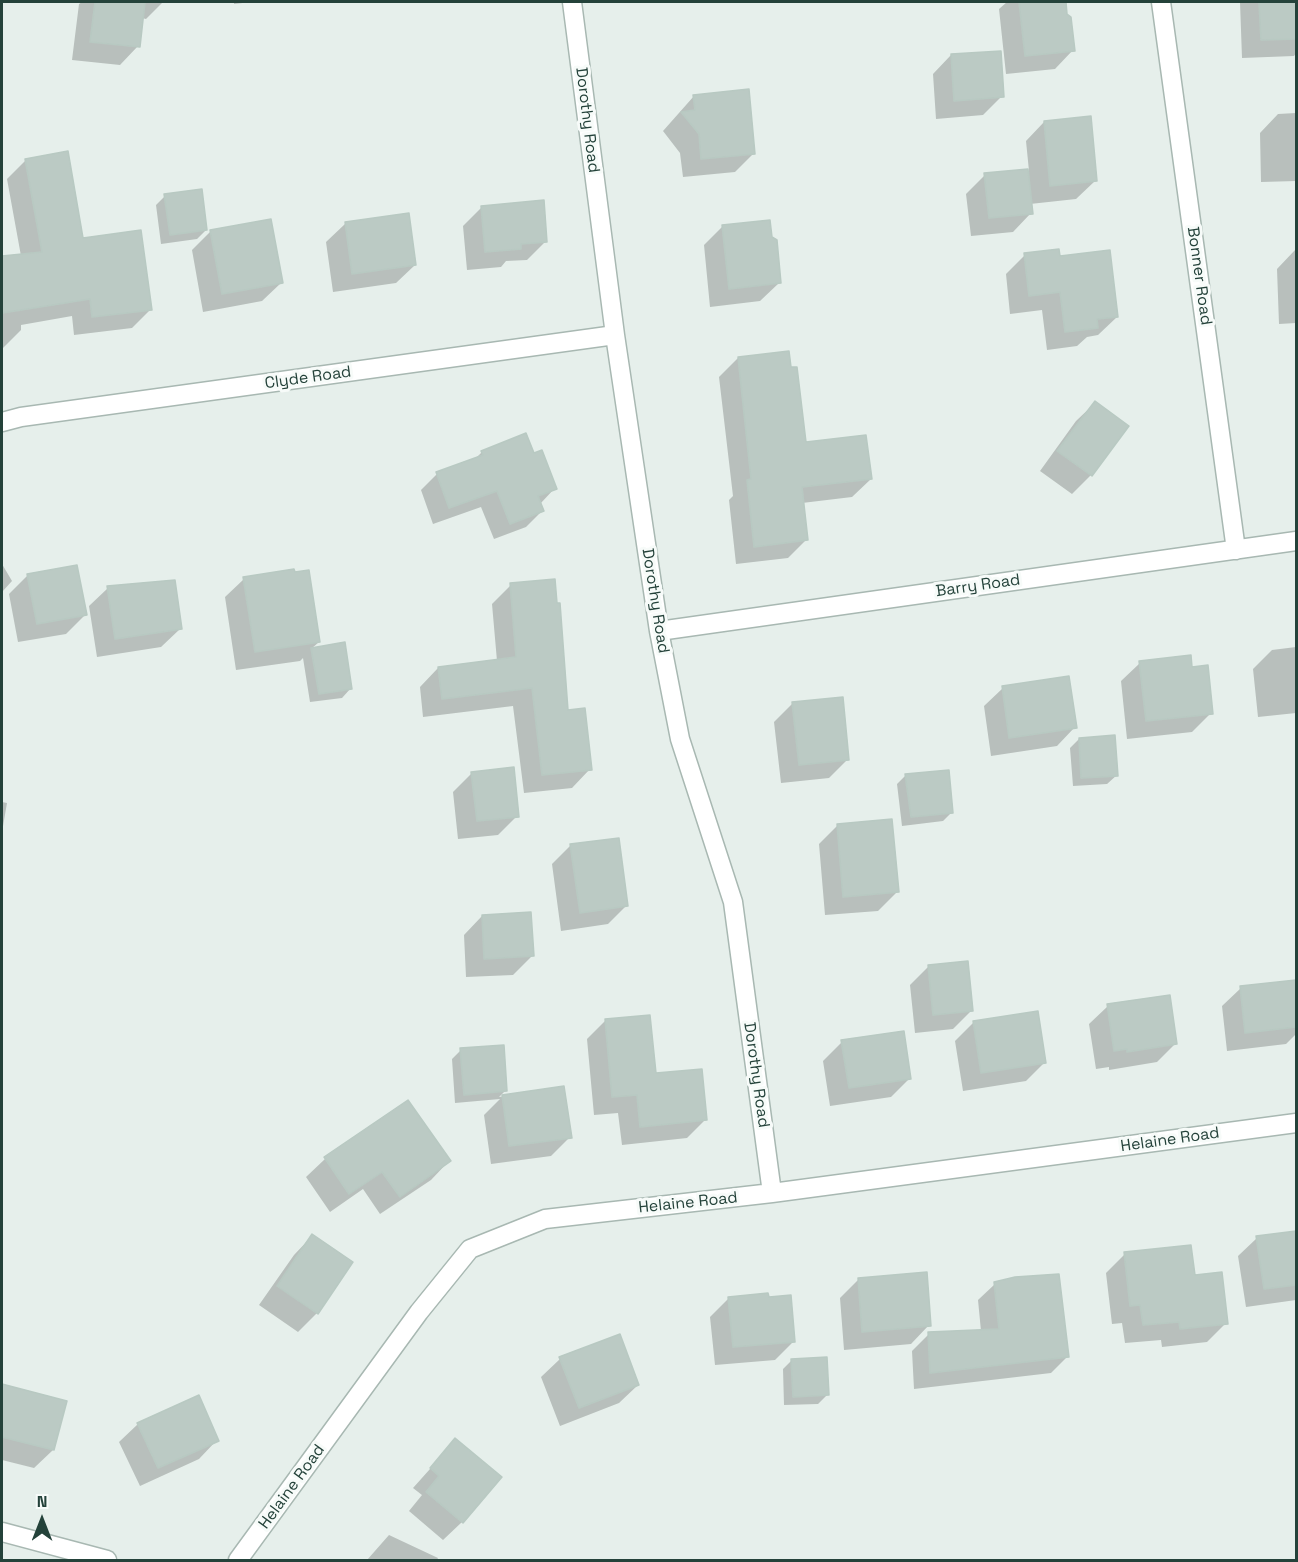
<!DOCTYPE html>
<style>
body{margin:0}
#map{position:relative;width:1298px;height:1562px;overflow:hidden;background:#e6efeb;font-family:"Space Grotesk",sans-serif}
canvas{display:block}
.frame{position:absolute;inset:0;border:3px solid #24423a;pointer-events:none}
.north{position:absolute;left:12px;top:1490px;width:60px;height:60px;-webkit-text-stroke:4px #f7fbf9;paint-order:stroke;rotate:0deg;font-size:16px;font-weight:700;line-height:24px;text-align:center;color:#24423a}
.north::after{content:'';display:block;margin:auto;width:21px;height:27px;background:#24423a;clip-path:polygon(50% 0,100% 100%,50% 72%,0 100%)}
</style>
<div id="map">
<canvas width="1298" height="1562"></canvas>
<div class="frame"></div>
<div class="north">N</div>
</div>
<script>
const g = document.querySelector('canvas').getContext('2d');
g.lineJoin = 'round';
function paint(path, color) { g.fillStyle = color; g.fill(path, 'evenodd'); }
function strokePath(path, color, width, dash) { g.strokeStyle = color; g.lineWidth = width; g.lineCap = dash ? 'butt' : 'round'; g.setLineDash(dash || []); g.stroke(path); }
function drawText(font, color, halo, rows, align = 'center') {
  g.font = font + ' "Space Grotesk",sans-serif'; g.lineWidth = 6; g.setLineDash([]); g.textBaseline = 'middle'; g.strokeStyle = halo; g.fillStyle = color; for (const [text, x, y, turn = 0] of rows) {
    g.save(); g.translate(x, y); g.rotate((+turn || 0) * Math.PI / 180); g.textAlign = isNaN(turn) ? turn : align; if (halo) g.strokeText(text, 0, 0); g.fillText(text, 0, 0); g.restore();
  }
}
paint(new Path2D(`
 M82 2H163L146 19 142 18 138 46 120 65 72 60 79 4Z
 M234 2H251L234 4Z
 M1007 2H1065L1073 50 1055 69 1006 74 999 9Z
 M1240 2H1296V53L1294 56 1242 58Z
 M951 55 1002 96 983 115 936 119 933 74Z
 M694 96 754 153 735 172 683 177 680 153 663 131Z
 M1296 113V181L1261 182 1260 133 1278 114Z
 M1044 122 1095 181 1076 199 1030 204 1031 213 1013 232 971 236 966 194 985 175 1029 171 1026 141Z
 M26 160 82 240 151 309 132 328 74 335 72 316 21 325V330L2 349V258L21 256 7 179Z
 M165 196 206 230 197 239 161 244 156 205Z
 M482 207 546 241 527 260 506 261 501 267 467 270 463 226Z
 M345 224 415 265 396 283 333 292 326 242Z
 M723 226 779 283 760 301 710 307 704 245Z
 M211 231 281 283 262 301 203 312 192 250Z
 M1295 250 1296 323 1279 324 1277 269Z
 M1025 255 1058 258 1117 317 1098 335 1087 337 1077 346 1047 350 1042 310 1010 314 1006 274Z
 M738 358 805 443 871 479 852 497 802 503 807 539 788 558 736 564 729 500 733 496 719 377Z
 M1095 403 1127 426 1091 475 1072 494 1040 471 1076 421Z
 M482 452 533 455 555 488 540 504 542 511 526 527 494 539 481 507 433 524 421 490 437 474 473 461Z
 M2 564 12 581 2 592Z
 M28 575 85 615 66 634 18 642 9 594Z
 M244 579 319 642 311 649 344 644 351 688 342 698 310 702 303 658 300 661 236 670 225 597Z
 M511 585 590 769 572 788 524 793 513 706 423 717 420 687 438 668 497 661 492 604Z
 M108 588 180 629 161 647 97 657 89 606Z
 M1296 647V713L1258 717 1253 669 1272 650Z
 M1140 663 1191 668 1211 713 1192 732 1127 739 1121 681Z
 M1003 688 1075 727 1057 746 991 756 984 706Z
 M792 704 848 759 829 778 781 783 774 722Z
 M1079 739 1117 775 1107 784 1073 786 1070 748Z
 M472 773 517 816 498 835 458 839 453 792Z
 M906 775 952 812 943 821 902 826 897 784Z
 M2 802 7 803 2 832Z
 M838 825 897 892 878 911 825 915 819 844Z
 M571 845 627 905 608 924 561 931 552 864Z
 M482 916 532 956 513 975 466 977 464 935Z
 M929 966 971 1011 953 1029 915 1033 910 985Z
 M1296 981V1034L1286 1044 1227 1051 1222 1006 1241 988Z
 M1108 1006 1176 1043 1157 1062 1109 1070V1067L1096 1069 1089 1024Z
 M606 1020 655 1075 706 1119 687 1138 622 1145 618 1113 594 1115 587 1039Z
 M974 1022 1045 1062 1026 1081 963 1091 955 1041Z
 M842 1042 910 1078 891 1097 830 1106 823 1061Z
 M461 1050 506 1090 499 1097 563 1088 570 1137 551 1156 491 1164 484 1115 500 1099 455 1103 452 1059Z
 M325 1159 449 1161 431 1180 380 1214 363 1189 330 1212 306 1177Z
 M1296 1232V1300L1246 1307 1238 1256 1257 1238Z
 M312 1236 317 1313 298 1332 259 1305 294 1255Z
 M1125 1254 1193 1277 1226 1323 1207 1342 1162 1347 1161 1340 1125 1343 1122 1323 1112 1324 1106 1273Z
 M859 1279 929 1325 911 1344 844 1350 840 1298Z
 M995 1284 1068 1356 1051 1373 914 1389 912 1351 929 1334 981 1331 978 1300Z
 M729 1298 794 1341 775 1360 715 1365 710 1317Z
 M560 1359 638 1385 619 1403 560 1426 541 1377Z
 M792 1360 827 1395 818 1404 784 1405 783 1369Z
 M2 1385 66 1402 53 1450 34 1468 2 1460Z
 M138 1424 217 1440 199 1459 140 1486 119 1442Z
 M455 1441 462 1522 443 1540 409 1511 422 1495 413 1488Z
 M389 1535 438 1558 437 1560H367Z`), '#0003');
const building = new Path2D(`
 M95 2H145L140 47 90 42Z
 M1019 2H1066L1067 14 1071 17 1075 51 1025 56Z
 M1259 2H1296V39L1261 40Z
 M1001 51 1004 97 954 101 951 54Z
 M749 89 755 154 701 159 699 134 681 112 695 110 693 95Z
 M1091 116 1097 181 1050 186 1044 121Z
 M68 151 83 238 141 230 152 310 92 317 90 299 2 313V256L42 252 25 159Z
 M1028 169 1033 214 989 218 984 173Z
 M202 189 207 230 170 235 164 194Z
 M544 200 547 242 521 244V249L485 252 481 206Z
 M409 213 416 265 352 274 345 222Z
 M271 219 283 283 222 294 210 230Z
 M770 220 772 237 777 240 781 283 729 289 722 225Z
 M1059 249 1060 256 1110 250 1118 317 1097 319 1098 328 1065 332 1060 292 1029 296 1024 253Z
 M789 351 791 367H797L806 442 866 435 872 479 802 487 808 540 754 547 747 480 751 479 738 357Z
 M1095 401 1129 426 1092 476 1057 451Z
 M526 433 534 453 542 450 557 489 538 496 544 511 510 524 497 491 449 508 436 472 483 455 481 451Z
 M77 565 87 615 37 624 27 574Z
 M294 569 295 572 309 570 320 642 255 652 243 577Z
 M555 579 557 603H560L568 710 585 708 592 770 542 775 532 688 442 699 438 667 516 657 510 583Z
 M175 580 182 629 115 639 107 586Z
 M345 642 352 689 319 694 311 648Z
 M1191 655 1192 667 1208 665 1213 714 1146 721 1139 661Z
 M1069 676 1077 728 1009 738 1002 686Z
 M843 697 849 760 799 765 792 702Z
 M1115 735 1118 776 1081 778 1079 738Z
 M514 767 519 817 477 821 471 772Z
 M949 770 953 813 911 817 905 774Z
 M892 819 899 892 843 897 837 824Z
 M619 838 628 906 580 913 570 844Z
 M531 912 534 956 484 959 482 915Z
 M968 961 973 1011 933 1015 928 965Z
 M1296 980V1027L1245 1033 1240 986Z
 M1170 995 1177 1044 1127 1052V1049L1114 1051 1107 1004Z
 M1038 1011 1046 1063 981 1073 973 1021Z
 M650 1015 656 1073 702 1069 707 1120 640 1127 637 1095 612 1097 605 1019Z
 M904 1031 911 1079 849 1088 841 1040Z
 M504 1045 507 1091 464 1095 460 1048Z
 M564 1086 572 1138 509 1146 502 1095Z
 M408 1100 451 1161 400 1197 382 1172 349 1194 324 1157Z
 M1296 1231V1285L1264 1289 1256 1236Z
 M312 1234 353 1262 318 1314 277 1286Z
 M1191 1245 1195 1275 1222 1272 1228 1324 1180 1329 1179 1322 1143 1325 1140 1305 1130 1306 1124 1252Z
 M927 1272 931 1326 862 1332 858 1278Z
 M1059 1274 1069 1357 930 1373 928 1332 999 1329 994 1282 1015 1277Z
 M768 1293 769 1297 791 1295 795 1342 733 1347 728 1297Z
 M620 1334 639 1385 579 1408 559 1357Z
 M827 1357 829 1395 793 1397 791 1359Z
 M2 1384 67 1401 54 1450 2 1437Z
 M199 1395 219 1441 158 1468 137 1423Z
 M455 1438 502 1477 463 1523 426 1492 439 1476 430 1468Z`);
paint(building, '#bbcac4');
strokePath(building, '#b8c9c2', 1.5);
const minor = new Path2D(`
 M572 2 615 335 659 631 680 739 733 902 772 1193
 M1161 2 1236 550
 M2 422 21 417 615 335
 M659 631 1296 541
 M2 1532 107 1560
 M238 1560 419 1312 470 1249 545 1219 772 1193 1296 1123`);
strokePath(minor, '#a8b8b2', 21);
strokePath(minor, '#fff', 18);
drawText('16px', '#24423a', '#f7fbf9', [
 ["Dorothy Road",587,120,83],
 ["Bonner Road",1199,276,82],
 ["Clyde Road",308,378,-8],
 ["Barry Road",978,586,-8],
 ["Dorothy Road",655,601,81],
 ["Dorothy Road",756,1075,82],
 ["Helaine Road",1170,1140,-8],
 ["Helaine Road",688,1203,-6],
 ["Helaine Road",292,1487,-54]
]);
</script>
